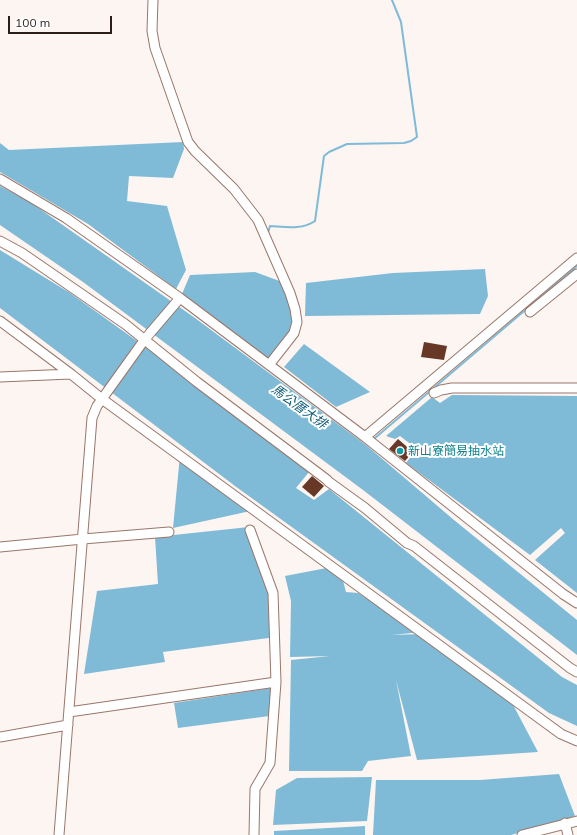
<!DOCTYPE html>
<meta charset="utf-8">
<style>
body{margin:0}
#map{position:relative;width:577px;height:835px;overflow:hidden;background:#fdf5f2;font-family:Mulish,sans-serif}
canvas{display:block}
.scale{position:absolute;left:8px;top:16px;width:104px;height:18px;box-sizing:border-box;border:2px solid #2a1d18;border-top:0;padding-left:5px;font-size:12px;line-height:14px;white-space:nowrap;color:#2a1d18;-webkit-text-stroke:3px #fff;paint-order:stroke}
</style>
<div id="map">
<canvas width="577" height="835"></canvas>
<div class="scale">100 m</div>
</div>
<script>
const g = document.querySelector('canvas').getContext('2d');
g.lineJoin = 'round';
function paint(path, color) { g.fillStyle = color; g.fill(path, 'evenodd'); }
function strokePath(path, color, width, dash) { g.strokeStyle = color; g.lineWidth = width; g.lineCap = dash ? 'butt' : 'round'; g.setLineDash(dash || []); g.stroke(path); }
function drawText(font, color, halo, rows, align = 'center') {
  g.font = font + ' Mulish,"Noto Sans TC",sans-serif'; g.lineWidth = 4; g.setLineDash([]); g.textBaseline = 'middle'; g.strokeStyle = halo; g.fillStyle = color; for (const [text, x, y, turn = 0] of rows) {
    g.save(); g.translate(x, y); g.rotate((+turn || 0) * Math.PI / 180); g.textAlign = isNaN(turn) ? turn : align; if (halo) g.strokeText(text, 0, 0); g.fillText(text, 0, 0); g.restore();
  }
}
paint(new Path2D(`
 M183 142 184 149 173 178 129 176 127 201 167 206 186 270 176 289 88 224 0 172V143L9 150Z
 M0 186 30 202 195 318 366 445 454 520 577 620V655L363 490 83 282 0 225Z
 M0 250 70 293 190 379 309 472 296 488 314 500 329 489 562 677 577 685V726L549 713 235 486 0 308Z
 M485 269 488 296 480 314 305 316 306 283 393 273Z
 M255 272 285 283 297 322 268 359 182 294 190 275Z
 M304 344 370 392 336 407 284 367Z
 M452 395 577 396V593L535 560 565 533 561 528 530 555 406 463 417 449 400 436 395 439 386 436 432 397 440 403Z
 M180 455 255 510 173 528Z
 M249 527 275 593 276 637 163 652 165 662 84 674 97 591 158 584 155 537Z
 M332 567 341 573 346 592 358 593 421 632 392 635 422 634 511 701 538 752 417 760 396 680 411 756 368 761 362 771H289L291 660 330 656 290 657 291 601 285 576Z
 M277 687V715L178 728 174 703Z
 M559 774 575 816 511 835H373L376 780H480Z
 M372 777 367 821 273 825 276 790 297 778Z
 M365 826V835H274V831Z`), '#7fbad7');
strokePath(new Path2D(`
 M268 233 270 226C286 227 302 230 315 221L324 156 329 152 347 144 404 143 411 141 417 137 401 22 392 0
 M375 438 577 266`), '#7fbad7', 2);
paint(new Path2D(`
 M424 342 447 346 444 360 421 357Z
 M398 439 413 452 405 461 389 449Z
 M312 476 324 486 314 497 302 487Z`), '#683827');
const minor = new Path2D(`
 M153 0 152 31 155 48 188 142 195 151 234 189 258 220 290 293 295 309 297 322 294 333 269 365
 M0 179 66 218 180 298 365 437 563 594 577 603
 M0 241 22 253 125 324 197 382 326 479 329 482 365 508 407 543 414 546 570 668 577 672
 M530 312 577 274
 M0 321 71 374 102 399 561 734 577 741
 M0 377 71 374
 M434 393 441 390 452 388H577
 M365 437 577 258
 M250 530 273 593 276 682 270 763 255 789 254 835
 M0 547 83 539 169 532
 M69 712 276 682
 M0 737 68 725
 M565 823 568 835
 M59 835 92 418 97 406 145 339 180 298
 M522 835 577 821`);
strokePath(minor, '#99776b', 11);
strokePath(minor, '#fff', 9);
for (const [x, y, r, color] of [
 [400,451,4,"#0f9aa8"]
]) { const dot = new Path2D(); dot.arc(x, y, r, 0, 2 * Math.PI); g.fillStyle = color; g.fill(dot); strokePath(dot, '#fff', 1.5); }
drawText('12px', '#0d838f', '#fff', [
 ["新山寮簡易抽水站",408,451]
], 'left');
drawText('italic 13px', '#0d5a77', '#fff', [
 ["馬公厝大排",299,407,36]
]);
</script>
